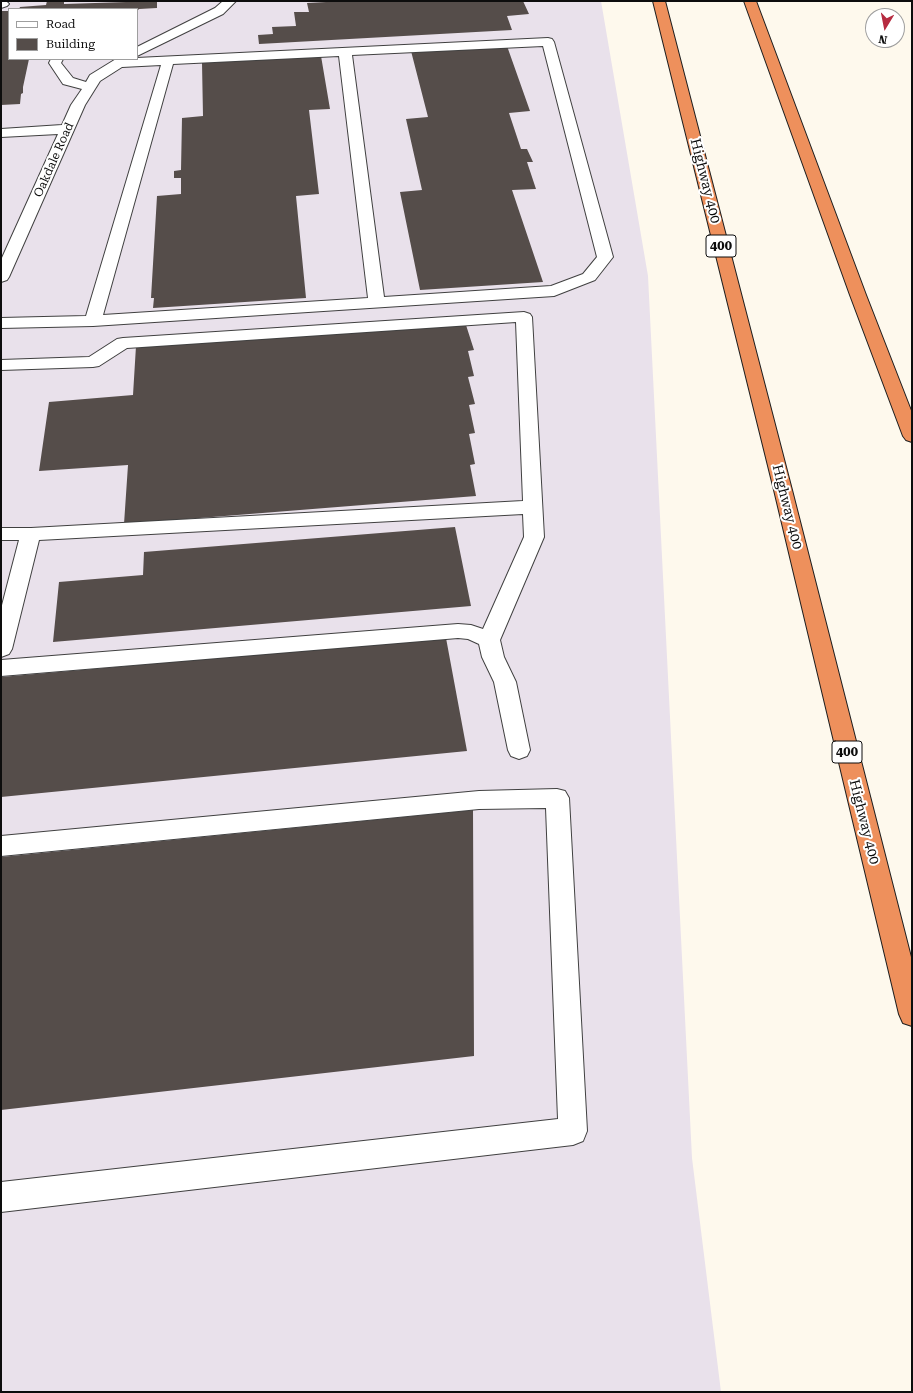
<!DOCTYPE html>
<style>
body{margin:0}
#map{position:relative;width:913px;height:1393px;overflow:hidden;background:#fef9ed;font-family:"Roboto Serif",serif}
canvas{display:block}
.frame{position:absolute;inset:0;border:2px solid #0d0d0d;pointer-events:none}
.legend{position:absolute;left:8px;top:8px;width:130px;height:52px;box-sizing:border-box;background:#fff;border:1px solid #9e9e9e;margin:0;padding:5px 7px;list-style:none;font-size:12px;color:#0d0d0d}
.legend li{display:flex;align-items:center;gap:8px;height:20px}
.legend b{width:20px;border:1px solid #9e9e9e}
.north{position:absolute;left:865px;top:8px;width:40px;height:40px;box-sizing:border-box;background:#fff;border:1px solid #9e9e9e;border-radius:50%;rotate:190deg;font-size:11px;font-weight:700;line-height:16px;text-align:center;color:#0d0d0d}
.north::after{content:'';display:block;margin:auto;width:14px;height:18px;background:#b62b40;clip-path:polygon(50% 0,100% 100%,50% 72%,0 100%)}
</style>
<div id="map">
<canvas width="913" height="1393"></canvas>
<div class="frame"></div>
<ul class="legend">
<li><b style="height:5px;background:#fff"></b>Road</li>
<li><b style="height:11px;background:#554d4a"></b>Building</li>
</ul>
<div class="north">N</div>
</div>
<script>
const g = document.querySelector('canvas').getContext('2d');
g.lineJoin = 'round';
function paint(path, color) { g.fillStyle = color; g.fill(path, 'evenodd'); }
function strokePath(path, color, width, dash) { g.strokeStyle = color; g.lineWidth = width; g.lineCap = dash ? 'butt' : 'round'; g.setLineDash(dash || []); g.stroke(path); }
function drawText(font, color, halo, rows, align = 'center') {
  g.font = font + ' "Roboto Serif",serif'; g.lineWidth = 4; g.setLineDash([]); g.textBaseline = 'middle'; g.strokeStyle = halo; g.fillStyle = color; for (const [text, x, y, turn = 0] of rows) {
    g.save(); g.translate(x, y); g.rotate((+turn || 0) * Math.PI / 180); g.textAlign = isNaN(turn) ? turn : align; if (halo) g.strokeText(text, 0, 0); g.fillText(text, 0, 0); g.restore();
  }
}
paint(new Path2D(`
 M1 1H601L648 276 692 1158 721 1392H1ZM9 9H137V59H9Z`), '#e9e1eb');
paint(new Path2D(`
 M47 1H64V4L157 1V8L139 9 137 11V9H19L20 7 46 5Z
 M345 1H523L529 14 507 16 512 30 259 44 258 35 273 34 272 27 296 26 294 12H309L307 3Z
 M1 11H9V59H29L23 87V93L21 94 20 104 1 105Z
 M507 46 530 111 509 113 521 149H527L533 162H527L536 189 512 190 543 282 420 290 400 192 422 190 406 119 428 117 411 51Z
 M321 56 330 109 309 110 319 194 296 196 306 298 153 308 154 298H151L157 196 181 194V178H174V171L181 170 182 118 203 116 202 63Z
 M466 325 474 350 468 351 474 376 468 377 475 404 469 405 475 433 469 434 475 464 470 465 476 496 124 524 128 465 39 471 49 402 133 395 136 346Z
 M455 527 471 606 53 642 59 582 143 575 144 552Z
 M446 638 467 751 1 797V677Z
 M473 810 474 1056 1 1110V857Z`), '#554d4a');
const minor = new Path2D(`
 M1 1 7 2 9 4 7 6 1 8Z
 M223 1H236L223 14 137 56V47L215 8Z
 M548 38 552 39 554 42 613 257 595 280 554 296 93 326 1 328V318L86 316 161 65 122 67 100 81 85 105 9 277 7 280 1 282V260L58 134 1 137V129L62 125 71 105 82 89 63 84 49 63 51 59H63L61 63 73 78 86 82 90 75 116 59ZM543 46 597 257 583 274 551 286 384 297 352 55ZM339 56 368 298 103 315 173 64Z
 M524 312 530 314 532 317 544 537 500 640 504 657 516 682 530 750 527 756 519 759 511 756 508 750 494 682 482 657 479 644 468 639 458 638 1 676V660L458 624 471 625 483 629 524 537 523 514 39 540 12 649 9 654 1 657V609L19 540H1V528H31L523 501 516 322 127 348 99 366 93 367 1 370V360L89 357 117 339 123 338Z
 M557 789 565 791 569 798 587 1131 583 1141 573 1145 1 1212V1182L558 1119 546 808 479 809 1 856V836L479 791Z`);
const highway = new Path2D(`
 M653 1H665L792 490 912 961V1026L903 1023 899 1014 774 490Z
 M744 1H756L866 295 912 413V442L906 440 903 436 850 295Z`);
strokePath(minor, '#404040', 2);
strokePath(highway, '#1e1e1e', 2);
paint(minor, '#fff');
paint(highway, '#ee905c');
drawText('12px', '#0d0d0d', '#fff', [
 ["Oakdale Road",54,160,-66]
]);
for (const [x, y, w] of [
 [721,246,30],
 [847,752,30]
]) { const box = new Path2D(); box.roundRect(x - w / 2, y - 11, w, 22, 3); g.fillStyle = '#fff'; g.fill(box); strokePath(box, '#0d0d0d', 1); }
drawText('bold 13px', '#0d0d0d', null, [
 ["400",721,246],
 ["400",847,752]
]);
drawText('14px', '#0d0d0d', '#fff', [
 ["Highway 400",705,181,76],
 ["Highway 400",787,507,76],
 ["Highway 400",864,822,76]
]);
</script>
